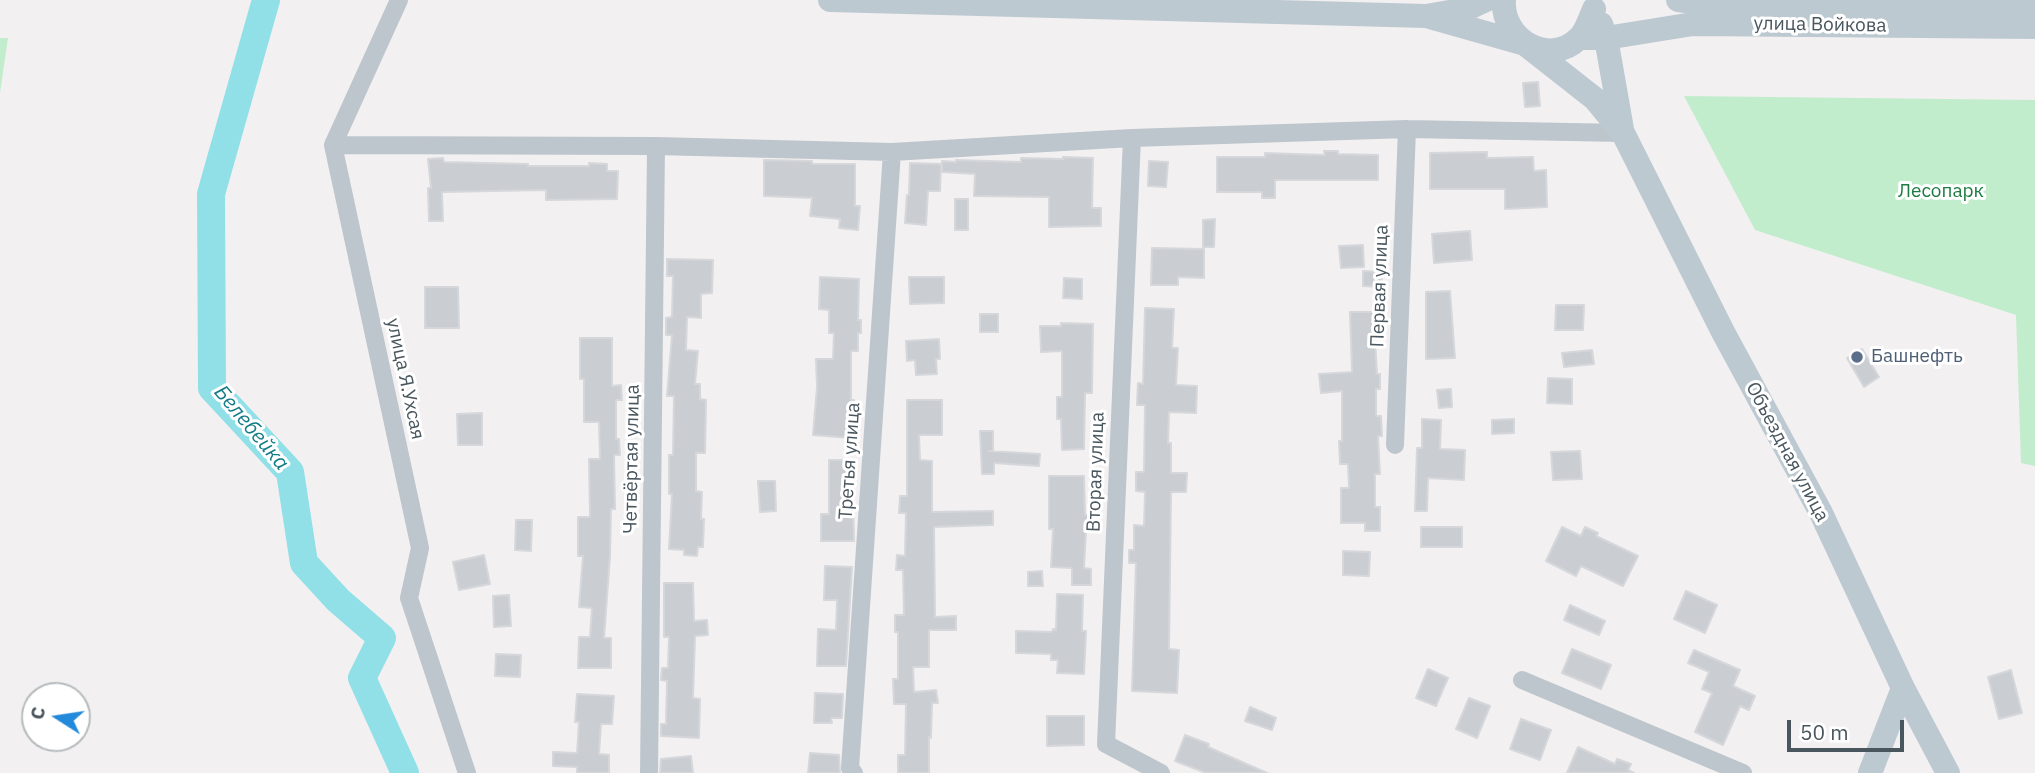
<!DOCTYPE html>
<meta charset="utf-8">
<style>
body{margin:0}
#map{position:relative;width:2035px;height:773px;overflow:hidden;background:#f3f0f1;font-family:"IBM Plex Sans",sans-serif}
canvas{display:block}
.north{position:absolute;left:21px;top:682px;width:70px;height:70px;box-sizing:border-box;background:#fff;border:2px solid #b6bbbe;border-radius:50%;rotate:282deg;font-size:19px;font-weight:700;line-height:28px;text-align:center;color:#49565d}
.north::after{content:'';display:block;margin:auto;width:24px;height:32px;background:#2289db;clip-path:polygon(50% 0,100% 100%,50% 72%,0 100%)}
.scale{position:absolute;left:1787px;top:720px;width:117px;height:32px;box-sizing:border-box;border:4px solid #49565d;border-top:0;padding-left:9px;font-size:21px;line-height:24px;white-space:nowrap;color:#49565d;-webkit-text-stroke:5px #fff;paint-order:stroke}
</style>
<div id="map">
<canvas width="2035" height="773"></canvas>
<div class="north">С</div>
<div class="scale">50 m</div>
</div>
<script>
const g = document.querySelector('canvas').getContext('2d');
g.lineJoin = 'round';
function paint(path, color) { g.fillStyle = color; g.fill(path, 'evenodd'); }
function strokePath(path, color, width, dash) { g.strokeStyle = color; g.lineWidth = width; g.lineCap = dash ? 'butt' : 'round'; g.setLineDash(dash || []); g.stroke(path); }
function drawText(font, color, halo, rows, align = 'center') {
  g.font = font + ' "IBM Plex Sans",sans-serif'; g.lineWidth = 6; g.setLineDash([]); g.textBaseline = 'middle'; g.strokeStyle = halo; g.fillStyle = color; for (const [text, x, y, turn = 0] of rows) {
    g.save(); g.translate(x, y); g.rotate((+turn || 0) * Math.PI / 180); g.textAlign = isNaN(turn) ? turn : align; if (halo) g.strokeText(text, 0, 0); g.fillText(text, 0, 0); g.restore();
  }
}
paint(new Path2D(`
 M0 38H8L0 93Z
 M1684 96 2035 100V466L2021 463 2016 315 1755 230Z`), '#c2edcd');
strokePath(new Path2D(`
 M266 0 211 194 212 388 290 472 304 563 338 600 382 638 362 678 405 773`), '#91e0e8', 28);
const building = new Path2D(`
 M1538 82 1540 106 1525 107 1523 83Z
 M1324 151H1338V154L1378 155V180H1275V198H1262V192H1217V157H1265V153L1325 155Z
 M1487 152V158L1533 157 1534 171 1546 170 1547 207 1505 209V189H1430V153Z
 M1063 157 1093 158 1092 208H1101V226L1049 227V197L974 196 975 174 942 172V161L956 162V160L1021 162V158L1063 159Z
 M443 158 444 162 528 164V166H589V163L607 164V171H618L617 199 546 200V190L442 192 443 221H429L428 188H431L428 159Z
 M764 160 812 161V164H855V206H860L858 230 839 228 840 219 810 216 812 198 764 196Z
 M1149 161 1168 162 1166 187 1148 186Z
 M910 163 941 164 940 191H928L926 225 905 223 907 195H909Z
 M955 199H968V230H955Z
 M1215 219 1214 247H1203V220Z
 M1470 231 1472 260 1434 263 1432 234Z
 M1363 245 1364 267 1341 268 1339 246Z
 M1152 248 1204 249V278L1178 277V285H1151Z
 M667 259 713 260 712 293 701 294V318L687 317 686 350 698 351 695 384H700V399L706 400 705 453H696V491L702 492 701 519H704L703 547H698L697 556 684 555V550L669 549 672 494H669V455H673L674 396H667L672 335H666V318L672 317 673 276H667Z
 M1363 271 1382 272 1381 287 1363 286Z
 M820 277 859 279 858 320H861V333H858V351H851V400H854L851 438 813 435 817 387 816 359H833L834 333H829V310L819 309Z
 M909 277H944V303L910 304Z
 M1064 278 1082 279V299L1063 298Z
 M425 287H458L459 328H425Z
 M1450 291 1455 358 1426 359V292Z
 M1556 305H1584L1583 330H1555Z
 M1145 308 1174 309 1172 348H1178L1176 385 1197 386 1196 413 1169 412 1168 443H1171V473H1187L1186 492H1171L1169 649 1179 650 1177 693 1132 691 1136 563H1129V550H1134V525L1144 526 1145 492 1136 491V472H1144L1145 405H1137L1138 383 1143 384Z
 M1350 312H1373L1372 340H1375L1377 374H1380V389H1376V416H1381L1382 436H1378L1380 474H1375V507H1380V531H1365V523H1341V488H1349L1348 464H1340L1339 441H1342V391L1321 393 1319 374 1352 372Z
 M980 314H998V332H980Z
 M1061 323 1093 324 1092 393H1085L1084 449 1062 450 1061 419H1057V397H1062V351L1041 352 1040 326H1061Z
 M580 338H612V386L621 385 622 400H616V439H619L620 455H614L615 509H611L610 556 604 638H611V668H578L579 637H590L592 608 579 607 583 556H578V517H590L589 459H600L599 422H584V379H580Z
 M939 339 940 359H936L937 374 916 375 915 360 907 361 906 341Z
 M1862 349 1879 377 1864 387 1847 358Z
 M1592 350 1594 364 1564 367 1562 353Z
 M1548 378 1572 379V404L1547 403Z
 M1451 389 1452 407 1439 408 1437 390Z
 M907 400H942V435H919L920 460 932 461V512L993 511V525L934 527 935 617 956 616V630H929V667H913L914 692 936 690 938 703H932L931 738 929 737V773H898V755H905L906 704H894L893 679H898V632H895V615H904L903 570H896L897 555 905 556 906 513H899L900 496H907Z
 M482 413V445H458L457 414Z
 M1422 419 1441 420 1440 449 1465 450 1464 480 1428 478 1427 511H1415L1417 448H1422Z
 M1514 419V433L1492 434V420Z
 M980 431H993V451H989L1040 454 1039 466 994 463V474H982Z
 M1580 451 1582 479 1553 480 1551 452Z
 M829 460H852L854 541H821V514H829Z
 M1049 476H1084L1085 515H1094V530H1086L1084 568 1091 569V585H1072V568L1051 567 1053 529H1049Z
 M758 481H775L776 511 760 512Z
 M516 520H532L531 551 515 550Z
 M1421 527H1462V547H1421Z
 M1562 527 1581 536 1585 527 1598 533 1596 536 1638 556 1623 586 1581 566 1576 576 1546 561Z
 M1343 551 1370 552 1369 576 1343 575Z
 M484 555 490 584 459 590 453 562Z
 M825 566 852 567 846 666H817L818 629 836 630 837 600H824Z
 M1042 571 1043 586H1028V572Z
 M664 583H693L694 621 707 620 708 635 695 636 693 698 700 699 699 738 661 736V724H666L667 681 661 680 662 668H668L669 637H664Z
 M1686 591 1717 605 1705 633 1674 619Z
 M1057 594 1083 595 1082 631H1086L1084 674 1057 673 1058 660H1051V654L1016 653V631L1052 632 1053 629 1056 630Z
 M509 595 511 626 494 627 493 596Z
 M1570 605 1605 621 1599 635 1564 620Z
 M1572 649 1611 665 1601 689 1562 673Z
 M1694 650 1740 670 1733 686 1755 696 1749 710 1740 706 1723 745 1695 732 1712 693 1702 689 1709 672 1688 663Z
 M496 654 521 655 520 677 495 676Z
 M1428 669 1448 678 1436 706 1416 698Z
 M2011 670 2022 713 1999 719 1988 677Z
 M815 693 843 694 842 718H831L832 723H814Z
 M577 694 614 696 612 724H601L599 754 609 755V773H577V767L553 766V752L577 753 579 722H575Z
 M1469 698 1490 706 1477 738 1456 729Z
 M1250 707 1276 718 1272 730 1245 721Z
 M1047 716H1084V745L1047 746Z
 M1521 719 1551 730 1540 760 1510 749Z
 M1185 735 1209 744 1208 747 1267 773H1206L1175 761Z
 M1578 747 1615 764 1617 759 1631 764 1628 770 1634 773H1567Z
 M810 753 839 755 840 773H808Z
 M691 756 693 773H660L661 759Z`);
paint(building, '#caced2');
strokePath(building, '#d5d7db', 2);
strokePath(new Path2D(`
 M399 0 333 145 420 548 409 598 467 773
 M1132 138 1106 744 1161 773
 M333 145 656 146 892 152 1132 138 1407 129 1623 133
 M1395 445 1407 129
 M1522 680 1743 773
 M649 773 656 146
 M854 773 850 768 892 152`), '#bdc6cc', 18);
strokePath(new Path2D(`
 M830 0 1426 16 1467 9 1486 0
 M1504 0C1501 39 1549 68 1579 38 1586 32 1590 18 1594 9
 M1678 0 1702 3 2035 6
 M1426 16 1525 44 1595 99 1623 133 1723 332 1821 513 1903 688 1948 773
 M1601 24 1606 38 1622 129
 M1581 38H1606L1693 24 2035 27
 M1870 773 1903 688`), '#bdc9d1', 24);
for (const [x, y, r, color] of [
 [1857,357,7,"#5c6f8a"]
]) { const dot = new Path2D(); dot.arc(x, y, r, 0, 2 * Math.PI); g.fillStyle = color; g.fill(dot); strokePath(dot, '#fff', 2.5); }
drawText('19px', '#49565d', '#fff', [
 ["улица Войкова",1820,25,1],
 ["Первая улица",1380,286,-88],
 ["улица Я.Ухсая",405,379,78],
 ["Объездная улица",1787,452,62],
 ["Четвёртая улица",632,459,-89],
 ["Третья улица",850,461,-86],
 ["Вторая улица",1096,472,-88]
]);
drawText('19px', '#1c7c41', '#fff', [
 ["Лесопарк",1941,192]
]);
drawText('19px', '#4e5e75', '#fff', [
 ["Башнефть",1871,357]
], 'left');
drawText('italic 21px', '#137d87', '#fff', [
 ["Белебейка",251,428,50]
]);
</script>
